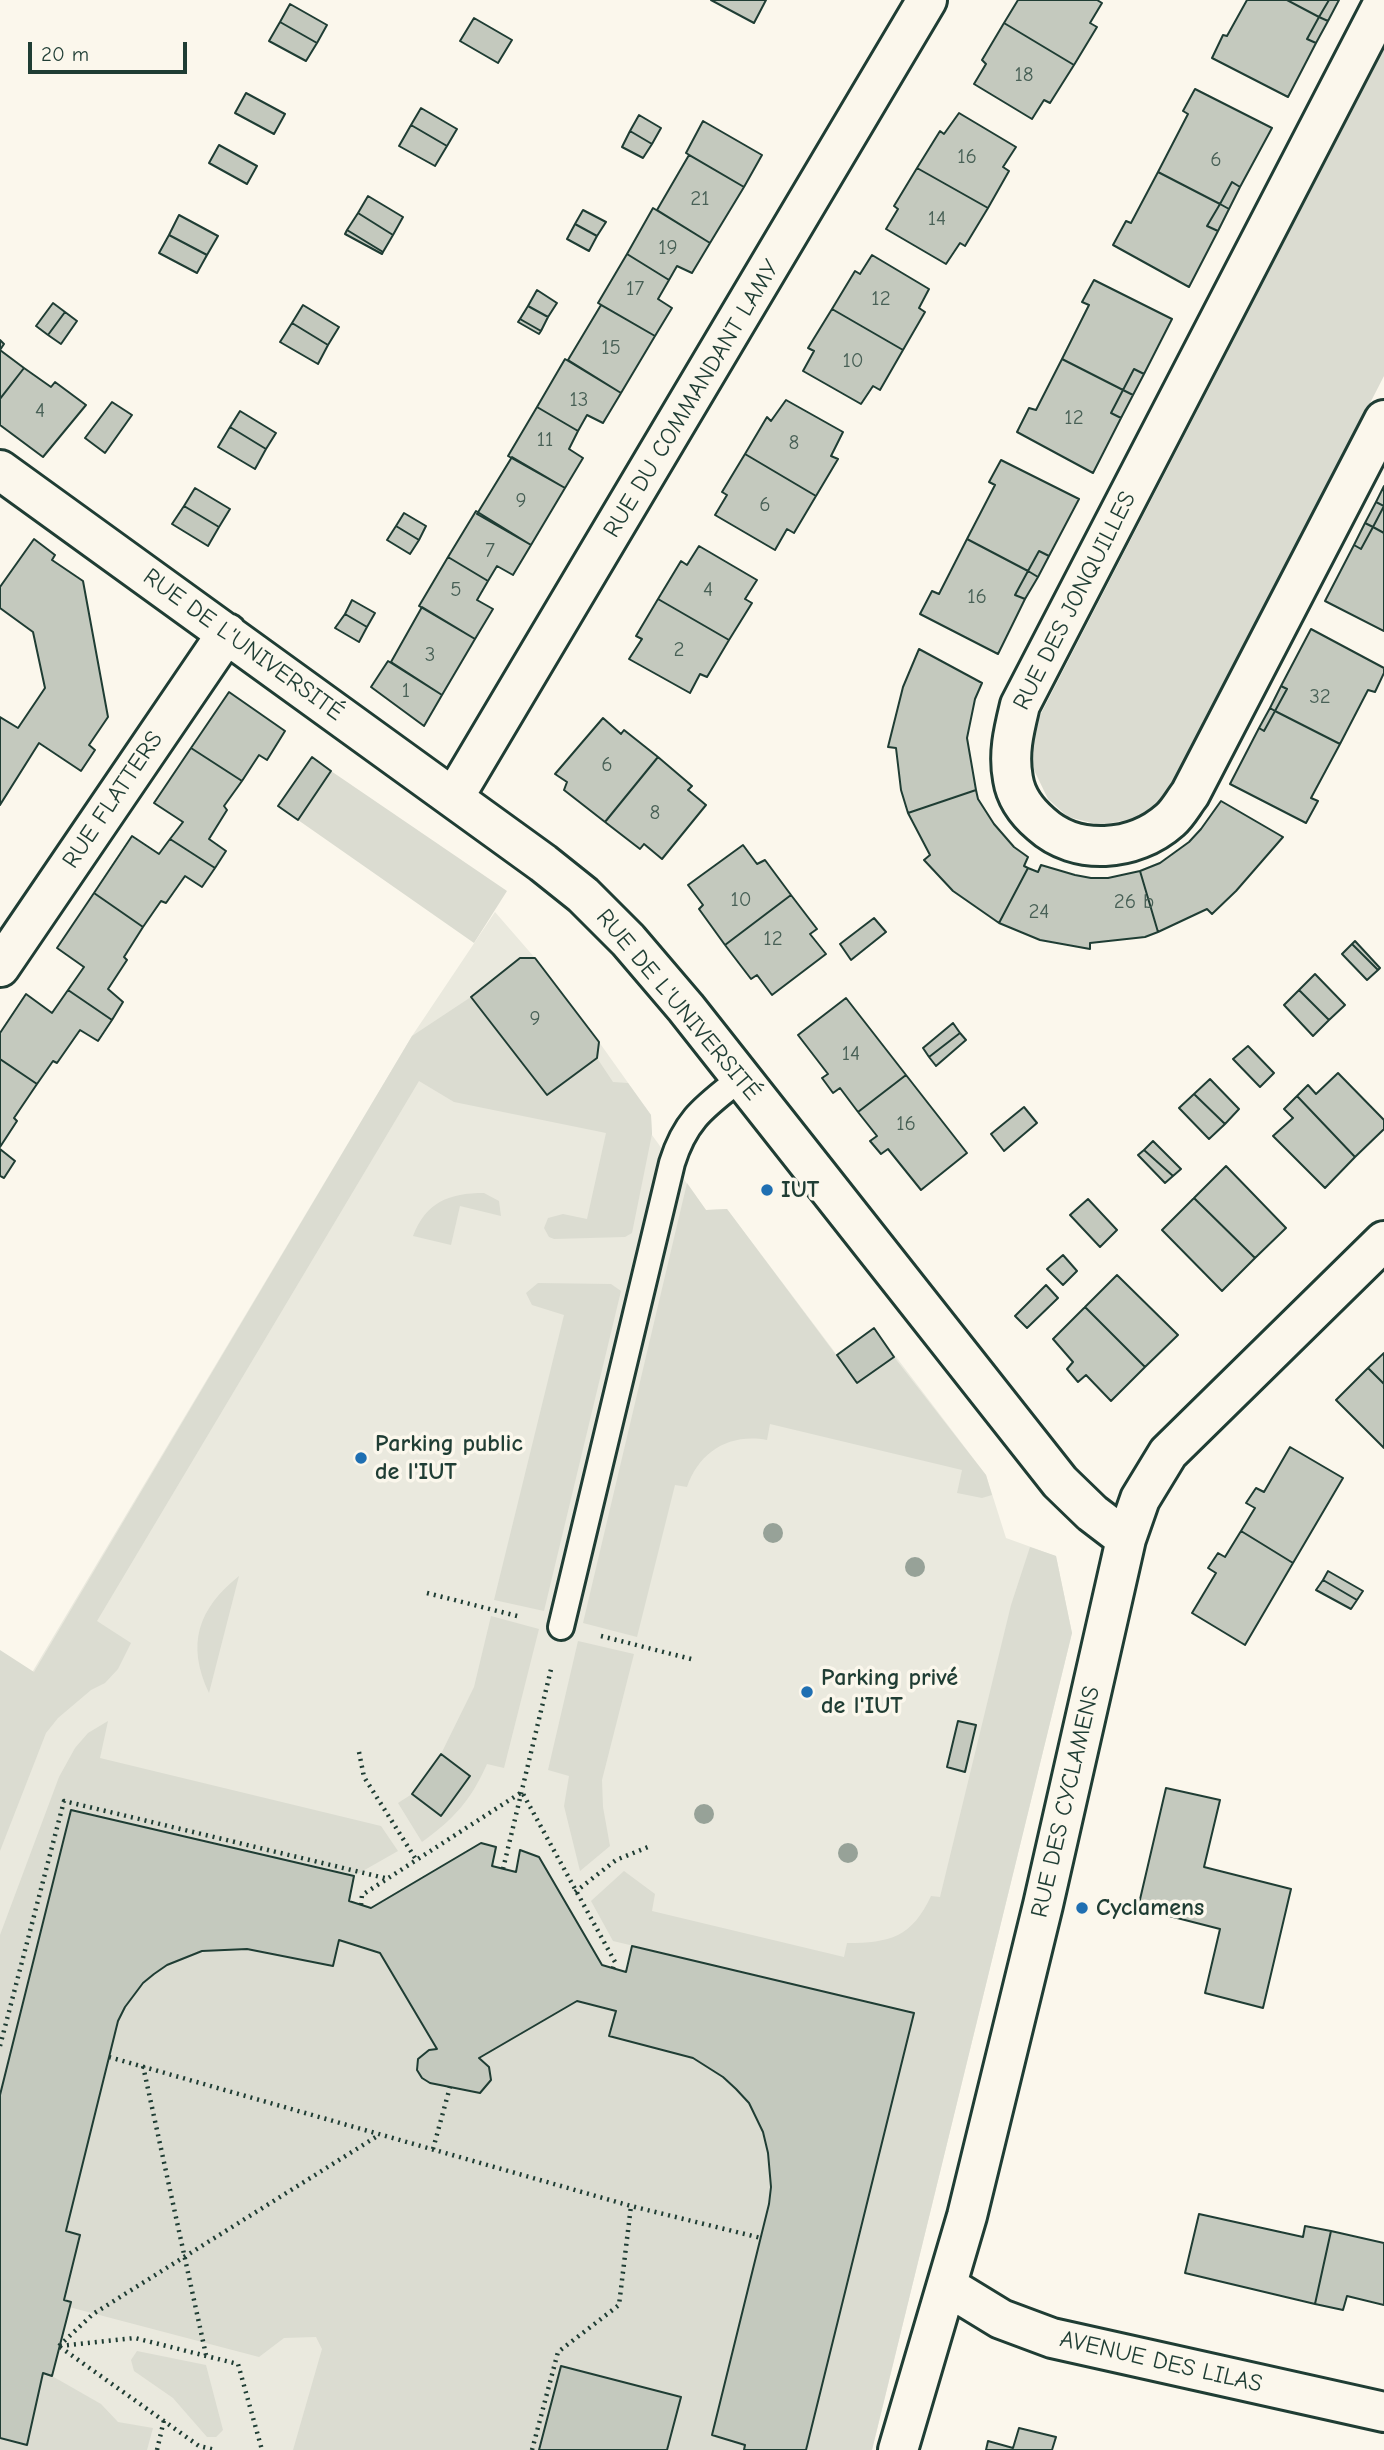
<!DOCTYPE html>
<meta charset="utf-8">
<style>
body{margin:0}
#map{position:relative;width:1384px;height:2450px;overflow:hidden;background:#fbf7ec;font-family:"Comic Neue",sans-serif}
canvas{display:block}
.scale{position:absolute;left:28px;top:42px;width:159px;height:32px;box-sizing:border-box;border:4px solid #1f3d34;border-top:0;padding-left:9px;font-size:21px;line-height:24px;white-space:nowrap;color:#1f3d34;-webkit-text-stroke:5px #fbf7ec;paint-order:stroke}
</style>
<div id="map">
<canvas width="1384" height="2450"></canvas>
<div class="scale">20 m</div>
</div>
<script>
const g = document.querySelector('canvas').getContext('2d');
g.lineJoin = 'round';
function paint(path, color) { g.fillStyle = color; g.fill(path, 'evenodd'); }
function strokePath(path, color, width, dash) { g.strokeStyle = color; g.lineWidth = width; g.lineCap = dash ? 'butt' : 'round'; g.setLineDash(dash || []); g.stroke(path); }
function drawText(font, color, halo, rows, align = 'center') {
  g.font = font + ' "Comic Neue",sans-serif'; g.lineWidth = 7; g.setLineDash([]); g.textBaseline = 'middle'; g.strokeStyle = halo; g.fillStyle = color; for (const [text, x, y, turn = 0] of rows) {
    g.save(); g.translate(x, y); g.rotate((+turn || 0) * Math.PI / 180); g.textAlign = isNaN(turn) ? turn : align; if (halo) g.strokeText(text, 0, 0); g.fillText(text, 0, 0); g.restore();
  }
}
paint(new Path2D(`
 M495 912 535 958 599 1042 651 1115 652 1135 706 1210 727 1209 837 1355 874 1328 986 1475 1006 1538 1056 1556 1072 1633 872 2450H0V1726L412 1036Z`), '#eae9de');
paint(new Path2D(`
 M1384 49V376L1171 790 1143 817 1100 825 1068 817 1048 799 1033 768V729Z
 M331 771 507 891 474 943 298 820Z
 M471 997 547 1095 597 1058 613 1082 628 1083 651 1115 652 1134 632 1233 625 1237 554 1239 549 1237 544 1228 548 1218 563 1214 587 1219 606 1133 454 1102 419 1081 97 1621 131 1643 118 1669 105 1683 91 1690 58 1718 46 1733 0 1851V1650L34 1672 412 1036Z
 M687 1183 706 1210 727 1209 857 1383 894 1357 986 1475 992 1495 982 1498 957 1493 962 1470 770 1424 767 1440C729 1433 699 1452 687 1487L675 1485 637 1637 583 1623Z
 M484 1193 499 1201 501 1216 460 1206 451 1245 413 1236C426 1202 449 1193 484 1193Z
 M538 1283 611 1284 621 1291 544 1611 494 1600 564 1315 532 1305 526 1293Z
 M1030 1547 1056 1556 1072 1633 872 2450H806L914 2013 613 1941 591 1901 624 1871 655 1894 652 1911 844 1957 847 1943C890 1943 912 1937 931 1896L940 1897 1011 1605Z
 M239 1576 209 1693C186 1644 198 1609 239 1576Z
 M491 1616 539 1629 504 1768 487 1764C471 1800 454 1819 422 1842L398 1803 412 1794 441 1816 470 1776 441 1754 474 1687Z
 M578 1641 634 1654 602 1780 603 1807 610 1846 580 1871 564 1806 569 1776 548 1770Z
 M108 1721 100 1758 381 1826 398 1851 354 1876 71 1810 0 2095V1935L59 1777 75 1748 88 1733Z
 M339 1940 380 1953 437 2049 429 2050 418 2059 417 2070 430 2083 480 2093 491 2080 489 2067 479 2058 577 2001 616 2011 609 2036C636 2043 667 2048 693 2058 754 2083 775 2143 769 2204L712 2435 745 2445 744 2450H667L681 2397 561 2366 539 2450H293L322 2349 316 2337 284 2338 259 2357 69 2307 70 2302 64 2300 79 2235 66 2231 118 2021C144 1968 189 1946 247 1949 275 1950 305 1960 333 1966Z
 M137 2351 206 2365 223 2430 216 2437H207L173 2398 134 2371 131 2360Z
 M43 2373 52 2376 101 2404 118 2422 153 2428 147 2450H0V2438L27 2445Z`), '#dbdcd1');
const building = new Path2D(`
 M711 0H766L754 23Z
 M1018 0H1097L1102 3 1090 23 1097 27 1074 65 1004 23Z
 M1247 0H1287L1319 17 1307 39 1316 43 1288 97 1212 58 1223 35 1227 36Z
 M1287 0H1329L1319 17Z
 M1329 0H1339L1328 21 1319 17Z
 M290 4 327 25 317 43 280 22Z
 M1319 17 1328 21 1316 43 1307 39Z
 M474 18 512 40 498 63 460 41Z
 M280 22 317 43 306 61 269 41Z
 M1004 23 1074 65 1050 103 1044 100 1032 119 974 84 986 64 982 60Z
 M1195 89 1272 128 1240 187 1232 182 1220 204 1158 172 1188 114 1183 111Z
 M246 93 285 114 274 134 235 113Z
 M421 108 457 129 447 146 411 125Z
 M959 113 1016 147 1003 167 1009 171 988 208 917 168 940 131 944 134Z
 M639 115 661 128 652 144 630 131Z
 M703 121 762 155 744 187 686 153Z
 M411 125 447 146 435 166 399 146Z
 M630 131 652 144 643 158 622 147Z
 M219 145 257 166 247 184 209 163Z
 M689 155 744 187 710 243 657 210Z
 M917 168 988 208 965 246 960 243 946 264 886 229 898 209 894 206Z
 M1158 172 1220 204 1207 226 1218 231 1189 287 1113 245 1126 221 1131 223Z
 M1232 182 1240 187 1229 209 1220 204Z
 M368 196 403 217 393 235 358 213Z
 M1220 204 1229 209 1218 231 1207 226Z
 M653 208 710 243 692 273 677 266 669 280 627 254Z
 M583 210 606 222 597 236 575 224Z
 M358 213 393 235 383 252 347 230Z
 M179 215 218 236 207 255 169 235Z
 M575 224 597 236 589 251 567 239Z
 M347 230 383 252 382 254 345 234Z
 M169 235 207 255 197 273 159 253Z
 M627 254 669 280 658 299 672 308 655 336 598 303Z
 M872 255 929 289 919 308 925 312 903 350 832 309 855 271 860 274Z
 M1094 280 1172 319 1144 374 1134 369 1123 390 1062 359 1089 305 1082 302Z
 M537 290 557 303 548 317 528 306Z
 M53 303 65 312 48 335 36 326Z
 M303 305 339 327 328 345 292 323Z
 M601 305 655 336 621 393 568 360Z
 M528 306 548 317 541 331 520 319Z
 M832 309 903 350 880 390 873 386 861 404 803 371 814 351 808 348Z
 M65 312 77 321 61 344 48 335Z
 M520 319 541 331 539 334 518 322Z
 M292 323 328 345 318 364 280 342Z
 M0 340 4 344 0 350 24 368 0 399Z
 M565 359 621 393 603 423 587 415 578 431 537 407Z
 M1062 359 1123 390 1111 413 1121 418 1093 473 1017 432 1029 408 1036 410Z
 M24 368 51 387 55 382 86 405 43 457 0 425V399Z
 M1134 369 1144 374 1133 395 1123 390Z
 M1123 390 1133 395 1121 418 1111 413Z
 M786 400 843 432 831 456 838 459 816 496 745 454 767 417 771 421Z
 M112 402 132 415 105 453 85 438Z
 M537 407 578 431 569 449 583 458 565 488 508 456Z
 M240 411 276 433 266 449 230 427Z
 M230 427 266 449 255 469 218 447Z
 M745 454 816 496 794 533 787 529 775 550 715 515 727 495 722 492Z
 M512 457 565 488 531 545 477 514Z
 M1001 460 1079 499 1049 556 1039 551 1028 571 967 539 995 485 989 482Z
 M1384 486V533L1373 527 1384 506 1376 502Z
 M195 488 230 509 219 527 184 506Z
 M1376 502 1384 506 1373 527 1365 523Z
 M184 506 219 527 208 546 172 524Z
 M476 511 531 545 513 575 497 566 488 581 448 557Z
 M404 513 426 526 419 540 396 526Z
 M1365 523 1373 527 1361 549 1354 545Z
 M396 526 419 540 410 554 387 540Z
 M1373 527 1384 533V631L1325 601 1354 545 1361 549Z
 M34 539 55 555 52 560 83 581 108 717 89 745 95 750 81 771 39 743 0 805V717L18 728 45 688 33 632 0 608V587Z
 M967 539 1028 571 1015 595 1025 599 998 654 920 614 932 591 939 594Z
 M699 546 757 580 745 599 752 603 729 640 658 599 681 561 687 565Z
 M1039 551 1049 556 1038 577 1028 571Z
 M448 557 488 581 477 600 493 609 475 639 419 606Z
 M1028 571 1038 577 1025 599 1015 595Z
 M658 599 729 640 707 677 700 674 690 693 629 659 642 639 636 636Z
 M352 600 375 613 367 627 345 614Z
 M422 607 475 639 442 695 391 662Z
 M345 614 367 627 359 642 335 628Z
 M1311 629 1384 668V673L1375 692 1368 690 1340 744 1275 711 1287 689 1281 686Z
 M919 649 982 683 975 699 967 738 976 790 908 813 901 790 896 748 888 747 903 687Z
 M388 661 442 695 424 726 371 687Z
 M1281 686 1287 689 1275 711 1270 708Z
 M229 692 285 731 267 760 259 755 242 781 191 748Z
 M1270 708 1275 711 1264 731 1259 728Z
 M1275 711 1340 744 1311 798 1318 801 1306 823 1230 784 1259 728 1264 731Z
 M603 718 621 734 624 730 658 757 605 822 564 790 567 782 555 774Z
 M191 748 242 781 224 806 227 810 209 839 226 851 215 868 170 839 183 822 154 803Z
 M312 757 331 771 298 820 278 806Z
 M658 757 692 786 688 790 706 805 662 859 644 844 640 849 605 822Z
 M976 790 978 799 994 824 1014 847 1028 857 1024 866 1028 868 999 923 953 891 924 860 930 855 908 813Z
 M1221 801 1283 837 1236 891 1212 914 1207 909 1158 932 1140 871 1160 863 1189 842 1201 829Z
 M132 836 159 854 170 839 215 868 202 887 185 876 166 903 161 901 143 927 94 893Z
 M743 845 757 864 765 860 791 895 725 945 699 909 703 905 688 885Z
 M1041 865 1075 875 1091 878H1108L1140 871 1158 932 1145 937 1090 943V949L1040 940 999 923 1028 868 1038 872Z
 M94 893 143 927 124 957 127 960 108 989 123 1002 112 1020 68 990 84 967 57 948Z
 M791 895 817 929 810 934 826 954 772 995 757 975 751 979 725 945Z
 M874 918 886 932 851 960 840 944Z
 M1355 941 1380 968 1378 970 1352 944Z
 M1352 944 1378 970 1367 980 1342 954Z
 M520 958H535L599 1042 597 1058 547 1095 471 997Z
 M1315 974 1345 1005 1329 1020 1299 990Z
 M68 990 112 1020 98 1041 80 1030 57 1063 53 1061 37 1084 0 1059V1033L26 994 52 1013Z
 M1299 990 1329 1020 1313 1036 1284 1005Z
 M846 998 906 1075 858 1112 840 1088 833 1093 822 1078 828 1074 798 1035Z
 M953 1023 960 1033 929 1057 923 1048Z
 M960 1033 966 1040 936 1066 929 1057Z
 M1248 1046 1274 1073 1260 1087 1233 1059Z
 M0 1059 37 1084 14 1118 17 1121 0 1147Z
 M1338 1073 1384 1120V1129L1355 1157 1297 1096 1308 1085 1316 1094Z
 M906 1075 967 1153 921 1190 888 1149 881 1154 870 1141 877 1136 858 1112Z
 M1210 1079 1239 1109 1225 1124 1194 1094Z
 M1194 1094 1225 1124 1209 1139 1179 1108Z
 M1297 1096 1355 1157 1325 1188 1273 1136 1293 1118 1284 1109Z
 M1024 1107 1037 1123 1004 1151 991 1134Z
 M1153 1141 1181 1169 1173 1176 1144 1150Z
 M0 1149 15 1161 4 1178 0 1176Z
 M1144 1150 1173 1176 1165 1183 1138 1155Z
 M1226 1166 1286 1228 1255 1258 1194 1198Z
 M1194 1198 1255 1258 1222 1291 1162 1230Z
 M1088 1199 1117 1230 1100 1247 1070 1215Z
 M1063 1255 1077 1271 1063 1285 1047 1269Z
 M1117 1275 1178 1335 1145 1367 1085 1307Z
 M1046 1285 1058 1298 1027 1328 1015 1316Z
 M1085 1307 1145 1367 1111 1401 1086 1375 1078 1382 1067 1369 1073 1362 1053 1339Z
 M874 1328 894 1357 857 1383 837 1355Z
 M1384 1353V1384L1368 1368Z
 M1368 1368 1384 1384V1448L1336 1400Z
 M1290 1447 1343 1478 1293 1563 1241 1531 1255 1508 1246 1503 1256 1488 1264 1492Z
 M1241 1531 1293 1563 1245 1645 1192 1613 1216 1573 1208 1568 1218 1553 1225 1557Z
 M1328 1571 1363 1591 1357 1600 1323 1580Z
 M1323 1580 1357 1600 1351 1609 1316 1590Z
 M958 1721 976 1725 965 1772 947 1767Z
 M441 1754 470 1776 441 1816 412 1794Z
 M1166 1788 1220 1800 1204 1867 1291 1889 1263 2008 1205 1993 1220 1929 1138 1908Z
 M71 1810 354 1876 349 1901 371 1908 481 1843 496 1847 492 1866 516 1872 520 1850 539 1857 602 1965 626 1972 632 1946 914 2013 806 2450H744L745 2445 712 2435 769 2204 771 2187 768 2153 763 2132 749 2103 736 2089 723 2077 693 2058 609 2036 616 2011 577 2001 479 2058 489 2067 491 2080 480 2093 430 2083 422 2078 417 2070 418 2059 429 2050 437 2049 380 1953 339 1940 333 1966 247 1949 202 1951 167 1965 154 1974 143 1983 125 2007 118 2021 66 2231 80 2235 64 2300 71 2302 52 2376 43 2373 27 2445 0 2438V2095Z
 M1199 2214 1303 2237 1305 2226 1331 2231 1315 2304 1185 2273Z
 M1331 2231 1384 2243V2305L1347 2296 1343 2310 1315 2304Z
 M561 2366 681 2397 667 2450H539Z
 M1019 2428 1056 2437 1052 2450H986L988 2441 1013 2448Z`);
paint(building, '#c4c9be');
strokePath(building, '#1f3d34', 2);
const service = new Path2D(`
 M561 1627 672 1163C686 1118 706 1106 741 1078`);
const minor = new Path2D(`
 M1384 2 1020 705C1014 730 1008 753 1013 779 1016 798 1028 813 1041 824 1076 856 1134 852 1170 820 1178 813 1183 803 1190 794L1384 420
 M0 470 543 863 583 895 628 940 686 1008 1060 1482 1092 1513 1126 1539
 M454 797 927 0
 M0 967 227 633
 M947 2286 1001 2319 1052 2338 1384 2412
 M898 2450 967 2216 1043 1905 1126 1539 1140 1499 1168 1453 1384 1241`);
strokePath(service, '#1f3d34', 30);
strokePath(minor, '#1f3d34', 44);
strokePath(new Path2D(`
 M427 1593 521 1617
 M601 1636 695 1660
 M359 1752 364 1777 417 1861
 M503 1869 552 1665
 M575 1892 616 1860 648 1847
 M361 1905 362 1895 522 1792 615 1962 613 1968
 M0 2046 64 1801 389 1879
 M109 2057 631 2206 761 2238
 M143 2066 206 2355
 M433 2149 450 2087
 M59 2346 93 2314 379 2135
 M60 2346 135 2338 238 2364 262 2450
 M60 2347 199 2446 215 2450
 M157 2450 164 2420
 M532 2450 558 2352 619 2305 631 2206`), '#1f3d34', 4.5, [2, 5]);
strokePath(service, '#fbf7ec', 24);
strokePath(minor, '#fbf7ec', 38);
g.fillStyle = '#97a298';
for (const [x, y] of [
 [773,1533],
 [915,1567],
 [704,1814],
 [848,1853]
]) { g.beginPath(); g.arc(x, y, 10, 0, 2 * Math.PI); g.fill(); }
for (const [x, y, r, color] of [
 [767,1190,7,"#1f6fb2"],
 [361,1458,7,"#1f6fb2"],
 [807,1692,7,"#1f6fb2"],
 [1082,1908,7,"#1f6fb2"]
]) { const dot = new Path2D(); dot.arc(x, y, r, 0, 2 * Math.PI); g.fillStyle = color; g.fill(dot); strokePath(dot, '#fbf7ec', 2.5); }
drawText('21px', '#486056', null, [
 ["18",1024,75],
 ["16",967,157],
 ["6",1216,160],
 ["21",700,199],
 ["14",937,219],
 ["19",668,248],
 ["17",635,289],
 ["12",881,299],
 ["15",611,348],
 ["10",853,361],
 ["13",579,400],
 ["4",40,411],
 ["12",1074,418],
 ["11",545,440],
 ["8",794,443],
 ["9",521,501],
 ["6",765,505],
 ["7",490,551],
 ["5",456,590],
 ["4",708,590],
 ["16",977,597],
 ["2",679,650],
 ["3",430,655],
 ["1",406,691],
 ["32",1320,697],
 ["6",607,765],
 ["8",655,813],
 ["10",741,900],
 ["26 b",1134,902],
 ["24",1039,912],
 ["12",773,939],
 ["9",535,1019],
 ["14",851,1054],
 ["16",906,1124]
]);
drawText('24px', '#1f3d34', '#fbf7ec', [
 ["RUE DU COMMANDANT LAMY",692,399,-59],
 ["RUE DES JONQUILLES",1075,601,-63],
 ["RUE DE L'UNIVERSITÉ",243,645,36],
 ["RUE FLATTERS",113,800,-56],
 ["RUE DE L'UNIVERSITÉ",678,1005,50],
 ["RUE DES CYCLAMENS",1066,1802,-77],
 ["AVENUE DES LILAS",1161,2362,13]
]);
drawText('bold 24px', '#1f3d34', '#fbf7ec', [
 ["IUT",781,1190],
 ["Parking public",375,1444],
 ["de l'IUT",375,1472],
 ["Parking privé",821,1678],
 ["de l'IUT",821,1706],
 ["Cyclamens",1096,1908]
], 'left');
</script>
